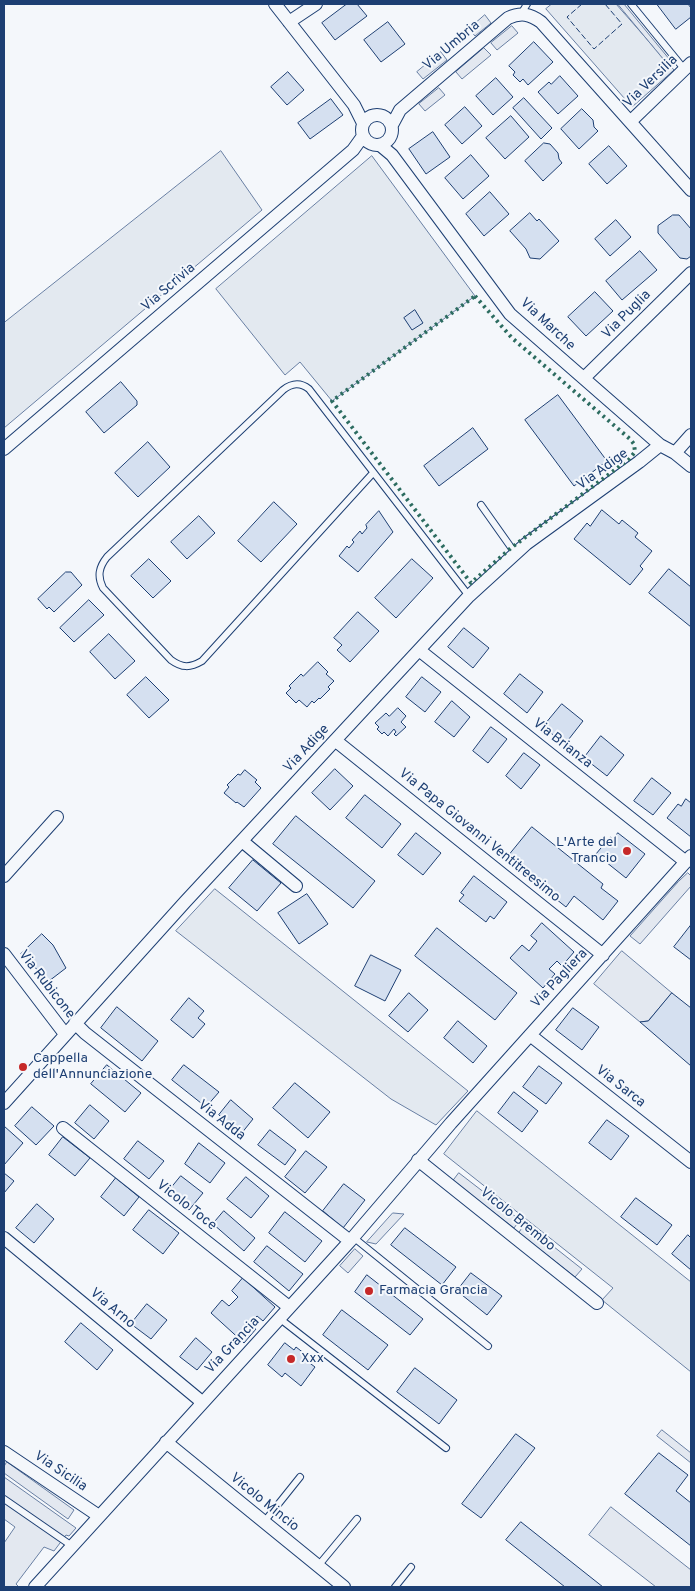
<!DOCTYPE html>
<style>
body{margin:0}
#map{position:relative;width:695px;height:1591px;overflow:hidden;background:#f4f7fb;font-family:Overpass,sans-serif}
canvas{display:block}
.frame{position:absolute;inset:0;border:5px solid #1d3f73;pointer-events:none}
</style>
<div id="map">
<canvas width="695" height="1591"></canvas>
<div class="frame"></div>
</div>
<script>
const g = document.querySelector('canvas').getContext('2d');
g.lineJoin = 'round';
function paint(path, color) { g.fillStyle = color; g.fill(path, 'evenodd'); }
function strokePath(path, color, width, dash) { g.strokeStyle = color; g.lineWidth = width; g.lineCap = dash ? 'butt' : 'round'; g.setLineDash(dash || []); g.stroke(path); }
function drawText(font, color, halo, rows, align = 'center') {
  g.font = font + ' Overpass,sans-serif'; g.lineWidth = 4; g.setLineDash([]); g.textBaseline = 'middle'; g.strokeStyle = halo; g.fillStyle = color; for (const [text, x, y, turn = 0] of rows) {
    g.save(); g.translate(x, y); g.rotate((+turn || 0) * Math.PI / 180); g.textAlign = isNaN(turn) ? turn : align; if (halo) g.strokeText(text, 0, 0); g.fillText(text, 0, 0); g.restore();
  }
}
const green = new Path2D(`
 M552 4H616L674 70 632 107 546 9Z
 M221 151 262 210 4 428V323Z
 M372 156 475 296 332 401 300 362 285 375 216 289Z
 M215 889 468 1091 436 1125 391 1099 176 931Z
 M477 1111 691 1282V1372L602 1300 613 1288 444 1154Z`);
paint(green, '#e3e9f0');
strokePath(green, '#687fa3', 1);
const parking = new Path2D(`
 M618 4H624L670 60 667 63Z
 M485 15 491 23 475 36 469 29Z
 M512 26 518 33 497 50 491 43Z
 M484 48 491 55 462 79 456 72Z
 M441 52 447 60 423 79 417 72Z
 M439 88 445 95 425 111 419 104Z
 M688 873 691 876V886L640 944 630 936 678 882Z
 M622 951 672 993 648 1021 640 1022 594 984Z
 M459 1173 520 1220 514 1228 453 1181Z
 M393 1213 404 1214 376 1244 367 1242Z
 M525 1224 582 1269 575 1277 519 1233Z
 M355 1249 363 1256 348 1273 340 1266Z
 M662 1430 691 1453V1463L657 1436Z
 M7 1462 74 1510 68 1519 4 1473V1467Z
 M4 1477 76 1528 69 1536 66 1535 54 1551 44 1547 16 1584 19 1587H4V1543L15 1527 4 1519Z
 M611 1507 691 1570V1587H656L589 1535Z`);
paint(parking, '#e3e8f0');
strokePath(parking, '#687fa3', 1);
const building = new Path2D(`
 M347 4H357L367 16 335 40 322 23Z
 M657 4H688L691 8V17L676 29Z
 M388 22 405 44 381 62 364 40Z
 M534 42 553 62 528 85 523 79 520 82 513 75 515 72 509 66Z
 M288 72 304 90 287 105 271 87Z
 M560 76 578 96 558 114 538 92 549 82 551 84Z
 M496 78 513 97 493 115 476 96Z
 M524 98 552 128 541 139 513 108Z
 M331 99 343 115 310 139 298 123Z
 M465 107 482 126 462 144 445 125Z
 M582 109 593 120 594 127 598 131 579 149 561 129Z
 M511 116 529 137 505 159 486 138Z
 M433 132 450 157 426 174 409 149Z
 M544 143 550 144 558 153 559 159 562 163 543 181 525 161Z
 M609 146 627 166 607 184 589 164Z
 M471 155 489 176 463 199 445 178Z
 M490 192 509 214 484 236 466 214Z
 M530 213 537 221 539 219 559 241 540 259 530 258 526 249 510 231Z
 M673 215H679L691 229V256L687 259 680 258 658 233V226Z
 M616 220 631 237 610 256 595 239Z
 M640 251 657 270 622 300 606 281Z
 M595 292 613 311 586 336 568 317Z
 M415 310 423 323 412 330 404 318Z
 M121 382 137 401V405L104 433 86 412Z
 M558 395 607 461 574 486 525 420Z
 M473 428 488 449 439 486 424 466Z
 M148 442 170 467 138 497 115 473Z
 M274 502 297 524 261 562 238 541Z
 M602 510 619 524 622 520 638 533 635 537 652 551 640 566 643 569 630 585 574 539 587 523 590 526Z
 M379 511 393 532 358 572 339 556 347 546 349 548 354 542 352 540 360 531 362 534 367 528 366 525Z
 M199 516 215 533 187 559 171 542Z
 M149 559 171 581 153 598 131 576Z
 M412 559 433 578 396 618 375 598Z
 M669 569 691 587V627L649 593Z
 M66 572H71L82 585 54 612 49 607 47 609 38 599Z
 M89 600 104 615 74 642 60 628Z
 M358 612 379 631 350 662 337 650 342 645 334 638Z
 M464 628 489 648 473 668 448 647Z
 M109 634 135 661 115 679 90 652Z
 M318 662 328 672 326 674 334 681 328 687 330 689 320 699 319 698 314 703 312 701 307 707 299 700 296 703 286 693 291 688 289 686 301 674 303 676Z
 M520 674 543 692 527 713 504 694Z
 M146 677 169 700 149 718 127 695Z
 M422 677 441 692 425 712 406 697Z
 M452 701 470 717 454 737 435 722Z
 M562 704 583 721 565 744 543 727Z
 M398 708 406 716 401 722 406 727 396 736 394 734 396 732 394 729 388 736 384 732 382 734 377 729 379 727 375 723 386 713 389 716Z
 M491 727 507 739 488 763 473 751Z
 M601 736 624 755 607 776 584 758Z
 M524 753 540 765 521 789 506 776Z
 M335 769 353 786 330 810 312 793Z
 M245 770 257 780 255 782 261 788 244 807 237 802 236 803 224 793 229 787 227 785 238 774 240 775Z
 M652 778 671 793 653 815 634 801Z
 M365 795 401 824 382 848 346 818Z
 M686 799 691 803V837L667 818 678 804 681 806Z
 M296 816 375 881 353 908 273 844Z
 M532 827 603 884 601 888 618 901 603 920 574 896 566 907 506 859Z
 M416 833 441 853 423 875 398 855Z
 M618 833 645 854 626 878 596 854 610 837 613 839Z
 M253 860 281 883 257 911 229 888Z
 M474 876 507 902 494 919 490 916 486 922 459 901 464 895 461 893Z
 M307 894 328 924 299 944 278 913Z
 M542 923 574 952 562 966 557 961 549 969 555 974 543 988 510 958 522 945 529 951 537 941 531 936Z
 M691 925V960L674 947Z
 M437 928 517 993 495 1020 415 956Z
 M42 934 53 945 66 968 49 981 21 954Z
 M371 955 401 970 385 1001 355 986Z
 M409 993 428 1010 408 1032 389 1016Z
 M672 993 691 1008V1066L640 1022 648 1021Z
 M189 998 204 1011 198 1018 205 1024 193 1038 171 1020Z
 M117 1007 158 1041 142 1061 101 1028Z
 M573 1008 599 1027 582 1050 556 1030Z
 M458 1021 487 1046 473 1063 444 1038Z
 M107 1065 141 1093 125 1112 91 1084Z
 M184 1065 219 1092 206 1107 172 1080Z
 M539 1066 562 1083 546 1104 523 1087Z
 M295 1083 330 1112 308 1138 273 1108Z
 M514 1092 538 1111 522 1132 498 1113Z
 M231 1100 253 1119 241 1134 219 1115Z
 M90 1105 109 1121 94 1139 75 1123Z
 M32 1107 54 1126 36 1145 15 1126Z
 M607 1120 629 1136 611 1160 589 1143Z
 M4 1126 23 1143 4 1165Z
 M270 1130 296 1150 285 1165 258 1145Z
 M63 1137 90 1158 75 1176 49 1155Z
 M138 1141 164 1161 149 1179 124 1159Z
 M199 1143 225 1163 210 1183 185 1164Z
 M306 1151 327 1167 305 1193 285 1177Z
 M4 1173 14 1181 4 1193Z
 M181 1176 203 1193 189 1210 168 1192Z
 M246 1177 269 1196 251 1218 227 1199Z
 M116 1178 139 1197 124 1216 101 1197Z
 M344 1184 365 1200 343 1228 323 1211Z
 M636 1198 672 1225 657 1245 621 1217Z
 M37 1204 54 1219 34 1243 16 1228Z
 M149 1210 179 1233 163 1254 133 1230Z
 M224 1211 255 1238 244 1251 213 1224Z
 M285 1212 322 1241 305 1262 269 1233Z
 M405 1228 456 1267 442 1285 391 1245Z
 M688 1235 691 1238V1270L672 1254Z
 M267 1246 303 1274 289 1291 254 1262Z
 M471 1273 502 1296 487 1315 457 1291Z
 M367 1275 423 1319 410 1335 355 1292Z
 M243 1278 275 1307 263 1321 257 1316 250 1324 256 1329 244 1343 211 1313 222 1300 229 1306 238 1297 232 1291Z
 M147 1304 167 1320 151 1339 131 1324Z
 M342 1310 388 1345 368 1370 323 1335Z
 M81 1323 113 1350 97 1370 65 1342Z
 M196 1338 212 1352 197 1370 180 1357Z
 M285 1343 294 1350 296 1347 305 1354 303 1358 315 1367 301 1386 285 1373 282 1377 268 1365Z
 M415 1368 457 1400 439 1424 397 1392Z
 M516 1434 535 1448 481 1518 462 1504Z
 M659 1453 688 1475 676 1491 691 1503V1546L625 1494Z
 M521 1522 603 1587H565L506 1540Z`);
paint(building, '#d5e0f0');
strokePath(building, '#1d3f73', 1);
const lane = new Path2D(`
 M631 4 685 70
 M521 14 527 4
 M373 473 202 661C190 668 182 668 171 660L103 588C97 576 99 567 107 557L283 390C292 383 300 382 309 389L469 596
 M481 505 515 553
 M353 1237 488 1346
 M279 1318 446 1448
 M4 1499 72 1546
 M264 1522 300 1477
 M318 1566 357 1519
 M395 1587 411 1567`);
const street = new Path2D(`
 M275 4 354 105 363 123
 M289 22 316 4
 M362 130a15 15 0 1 1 30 0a15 15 0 1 1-30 0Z
 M631 121 691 63
 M392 125 400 110 508 18C521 12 530 14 541 22L691 190
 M380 145 392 155 510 314 660 445 675 453 691 466
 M584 378 691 273
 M4 449 353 150 363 136
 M675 453 691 435
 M419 650 686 862
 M336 741 603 955
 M242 841 296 886
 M4 876 57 817
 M4 954 65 1034
 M75 1023 85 1033 350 1241
 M530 1035 691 1162
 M4 1103 185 902 469 596 526 544 639 462 660 445
 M63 1128 289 1307
 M418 1160 597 1303
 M4 1238 202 1402
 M166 1442 344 1587
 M4 1452 99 1516
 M35 1587 350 1241 451 1123 691 856`);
strokePath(lane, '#1d3f73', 8);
strokePath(street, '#1d3f73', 14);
strokePath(lane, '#f4f7fb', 6);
strokePath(street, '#f4f7fb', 12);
strokePath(new Path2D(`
 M475 296 512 338 630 439 634 444 635 452 629 459 511 548 471 583 332 401Z`), '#2c6c60', 4, [2.5, 4]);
strokePath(new Path2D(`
 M582 4 567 17 594 49 622 24 605 4`), '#1d3f73', 1, [6, 2.5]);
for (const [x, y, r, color] of [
 [627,851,5,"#c62828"],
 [23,1067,5,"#c62828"],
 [369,1291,5,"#c62828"],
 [291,1359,5,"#c62828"]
]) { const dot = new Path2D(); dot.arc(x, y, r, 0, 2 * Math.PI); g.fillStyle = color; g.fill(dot); strokePath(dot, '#f4f7fb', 2); }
drawText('14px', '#1d3f73', '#f4f7fb', [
 ["Via Umbria",452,46,-40],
 ["Via Versilia",651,82,-44],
 ["Via Scrivia",169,288,-41],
 ["Via Puglia",627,315,-45],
 ["Via Marche",547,325,43],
 ["Via Adige",603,470,-36],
 ["Via Brianza",562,744,38],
 ["Via Adige",307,749,-47],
 ["Via Papa Giovanni Ventitreesimo",479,836,39],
 ["Via Pagliera",560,979,-47],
 ["Via Rubicone",46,985,52],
 ["Via Sarca",620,1087,38],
 ["Via Adda",221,1121,38],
 ["Vicolo Toce",186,1206,38],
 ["Vicolo Brembo",517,1220,39],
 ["Via Arno",112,1309,40],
 ["Via Grancia",233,1346,-47],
 ["Via Sicilia",60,1472,34],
 ["Vicolo Mincio",264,1503,39]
]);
drawText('14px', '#1d3f73', '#f4f7fb', [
 ["L'Arte del",617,843,"right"],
 ["Trancio",617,859,"right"],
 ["Cappella",33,1059],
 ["dell'Annunciazione",33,1075],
 ["Farmacia Grancia",379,1291],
 ["Xxx",301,1359]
], 'left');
</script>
